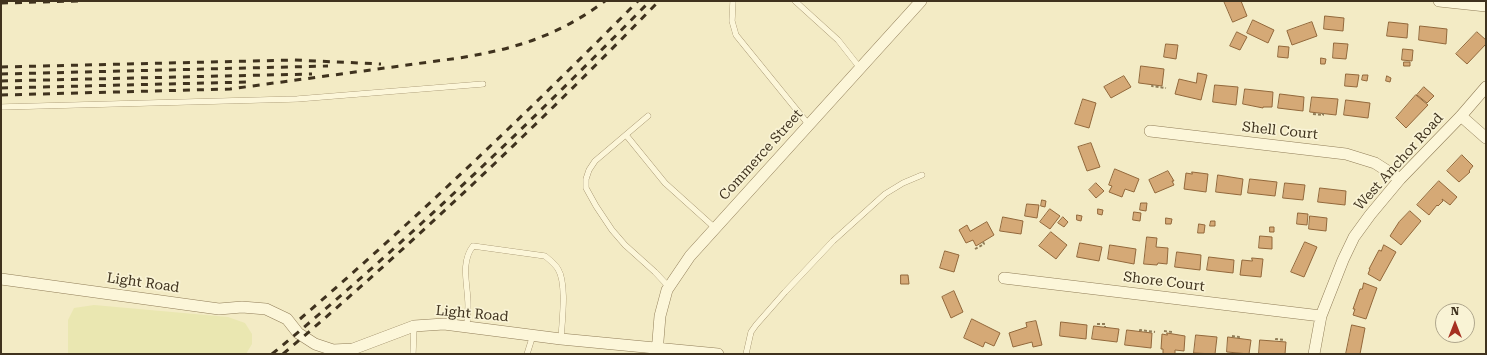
<!DOCTYPE html>
<style>
body{margin:0}
#map{position:relative;width:1487px;height:355px;overflow:hidden;background:#f3ebc5;font-family:"Roboto Serif",serif}
canvas{display:block}
.frame{position:absolute;inset:0;border:2px solid #3f321e;pointer-events:none}
.north{position:absolute;left:1435px;top:303px;width:40px;height:40px;box-sizing:border-box;background:#f9f3d5;border:1px solid #afa68c;border-radius:50%;rotate:0deg;font-size:11px;font-weight:700;line-height:16px;text-align:center;color:#3f321e}
.north::after{content:'';display:block;margin:auto;width:14px;height:18px;background:#a63021;clip-path:polygon(50% 0,100% 100%,50% 72%,0 100%)}
</style>
<div id="map">
<canvas width="1487" height="355"></canvas>
<div class="frame"></div>
<div class="north">N</div>
</div>
<script>
const g = document.querySelector('canvas').getContext('2d');
g.lineJoin = 'round';
function paint(path, color) { g.fillStyle = color; g.fill(path, 'evenodd'); }
function strokePath(path, color, width, dash) { g.strokeStyle = color; g.lineWidth = width; g.lineCap = dash ? 'butt' : 'round'; g.setLineDash(dash || []); g.stroke(path); }
function drawText(font, color, halo, rows, align = 'center') {
  g.font = font + ' "Roboto Serif",serif'; g.lineWidth = 3.5; g.setLineDash([]); g.textBaseline = 'middle'; g.strokeStyle = halo; g.fillStyle = color; for (const [text, x, y, turn = 0] of rows) {
    g.save(); g.translate(x, y); g.rotate((+turn || 0) * Math.PI / 180); g.textAlign = isNaN(turn) ? turn : align; if (halo) g.strokeText(text, 0, 0); g.fillText(text, 0, 0); g.restore();
  }
}
paint(new Path2D(`
 M94 305 228 317 245 323 252 334V344L246 354H68V320L74 308Z`), '#eae7b1');
const building = new Path2D(`
 M1224 1H1241L1247 16 1233 22Z
 M1325 16 1344 18 1343 31 1324 29Z
 M1253 20 1274 30 1268 43 1247 33Z
 M1312 22 1317 36 1292 45 1287 31Z
 M1389 22 1408 24 1407 38 1387 36Z
 M1420 26 1447 29 1446 44 1419 40Z
 M1237 32 1247 37 1240 50 1230 46Z
 M1477 32 1486 40V44L1467 64 1456 54Z
 M1334 43 1348 44 1346 59 1333 58Z
 M1166 44 1178 45 1176 59 1164 57Z
 M1279 46 1289 47 1288 58 1278 57Z
 M1403 49 1413 50 1412 61 1402 60Z
 M1321 58 1326 59 1325 64H1321Z
 M1404 62H1410V66H1404Z
 M1141 66 1164 69 1162 86 1139 83Z
 M1198 73 1207 75 1201 100 1175 94 1179 79 1196 83Z
 M1346 74 1359 75 1357 87 1345 86Z
 M1363 75H1368L1367 81 1362 80Z
 M1124 76 1131 87 1111 98 1104 87Z
 M1387 76 1391 78 1390 82 1386 81Z
 M1215 85 1238 87 1236 105 1213 102Z
 M1424 87 1434 96 1427 103 1417 95Z
 M1245 89 1273 92 1272 107H1263V108L1243 104Z
 M1280 94 1304 97 1303 111 1278 108Z
 M1416 95 1428 105 1406 128 1396 118Z
 M1312 97 1338 99 1336 115 1310 112Z
 M1083 99 1096 103 1089 128 1075 124Z
 M1346 100 1370 103 1368 118 1344 115Z
 M1091 143 1100 167 1087 171 1078 147Z
 M1462 155 1473 166 1469 171 1470 172 1459 182 1447 171Z
 M1115 169 1139 179 1134 192 1125 189 1122 197 1109 192 1112 186 1109 185Z
 M1168 171 1174 181H1172L1174 185 1155 193 1149 180Z
 M1192 172 1208 174 1206 192 1184 189 1186 173 1192 174Z
 M1218 175 1243 179 1241 195 1216 192Z
 M1250 179 1277 182 1275 196 1248 193Z
 M1439 181 1457 197 1450 205 1442 199 1443 201 1438 206 1437 205 1429 215 1417 205Z
 M1096 183 1104 191 1096 198 1089 190Z
 M1285 183 1305 185 1303 200 1283 198Z
 M1320 188 1346 191 1345 205 1318 202Z
 M1042 200 1046 201 1045 207 1041 206Z
 M1141 203H1147L1146 211 1140 210Z
 M1027 204 1039 205 1037 218 1025 216Z
 M1050 209 1060 216 1050 229 1040 222Z
 M1098 209 1103 210 1102 215 1098 214Z
 M1410 211 1421 221 1401 245 1390 236 1399 222Z
 M1134 212 1141 213 1140 221 1133 220Z
 M1298 213 1308 214 1307 225 1297 224Z
 M1077 215 1082 216 1081 221 1077 220Z
 M1310 216 1327 218 1326 231 1309 229Z
 M1003 217 1023 221 1021 234 1000 231Z
 M1063 217 1068 222 1064 227 1058 223Z
 M1166 218 1172 219 1171 224H1166Z
 M1211 221H1215V226H1210Z
 M987 222 994 235 976 246 973 240 966 243 959 230 967 225 970 231Z
 M1199 224 1205 225 1204 233H1198Z
 M1270 227H1274V232H1270Z
 M1051 232 1067 245 1056 259 1039 246Z
 M1260 236 1272 237V249L1259 248Z
 M1147 237 1157 238 1156 247 1168 248 1167 264 1158 263 1157 265 1144 264Z
 M1305 242 1317 247 1304 277 1291 272Z
 M1080 243 1102 247 1099 261 1077 257Z
 M1110 245 1136 249 1134 264 1108 259Z
 M1384 245 1396 252 1380 281 1368 274 1370 269H1369L1379 250 1381 251Z
 M945 251 959 255 954 272 940 268Z
 M1177 252 1201 255 1200 270 1175 267Z
 M1209 257 1234 260 1233 273 1207 270Z
 M1252 258 1263 259 1261 277 1240 275 1242 260 1252 261Z
 M901 275H908L909 284H901Z
 M1364 283 1377 288 1366 319 1353 315 1355 309H1353L1360 289H1362Z
 M954 291 963 312 951 318 942 297Z
 M972 319 1000 333 994 346 985 342 983 347 964 338Z
 M1036 321 1042 345 1033 347 1032 342 1013 347 1009 333 1027 327 1026 323Z
 M1061 322 1087 325 1086 339 1060 336Z
 M1352 325 1365 328 1360 354H1346Z
 M1094 326 1119 329 1117 342 1092 339Z
 M1127 330 1152 333 1151 348 1125 345Z
 M1167 333 1185 336 1184 351 1175 350V354H1163V349H1161L1162 334 1167 335Z
 M1196 335 1217 337 1215 354 1194 353Z
 M1228 337 1251 340 1249 354 1227 352Z
 M1260 340 1286 342 1285 354H1259Z`);
paint(building, '#d5a976');
strokePath(building, '#92683b', 1);
const lane = new Path2D(`
 M733 1 732 21 736 35 809 125
 M795 1 838 40 860 68
 M1 107 297 99 483 84
 M648 116 595 161 589 170 586 179V188L596 206 612 230 625 245 655 272 669 287
 M626 135 665 183 715 228
 M467 327C467 320 468 312 468 305 468 285 460 263 473 246L545 256C550 260 555 264 558 269 567 284 562 321 561 339
 M413 354 414 326
 M527 354 533 335
 M746 354 751 332 756 325 785 292 833 241 885 194 903 183 922 175`);
const street = new Path2D(`
 M1439 1 1486 6
 M1461 116 1486 138
 M1150 131 1346 154 1375 163 1400 179
 M1004 278 1321 316
 M1 279 219 309 242 307 266 309 287 319 298 333 315 344 333 350 353 349 414 326 444 324 561 339 718 354
 M657 353 660 316 667 290 690 256 921 1
 M1314 354 1321 316 1343 260 1354 237 1370 215 1400 179 1461 116 1486 87`);
strokePath(lane, '#907d58', 6);
strokePath(street, '#907d58', 12);
strokePath(new Path2D(`
 M1153 85 1152 86 1166 88
 M1313 114 1323 115V113
 M975 249 984 244 983 242
 M1097 324H1105V327
 M1140 331V330L1155 332
 M1164 331 1172 332V334
 M1232 336 1239 337 1238 339
 M1276 340V339L1285 340`), '#907d58', 2, [3, 2]);
strokePath(lane, '#fcf6d9', 5.5);
strokePath(street, '#fcf6d9', 11);
strokePath(new Path2D(`
 M1 3 78 1
 M1 67 294 60 381 64
 M1 74 328 66
 M1 81 312 74
 M1 88 248 82
 M1 95 230 89 459 58C515 49 558 36 605 1
 M300 319C417 218 529 111 638 1
 M272 354C405 244 529 124 650 1
 M283 354C414 243 539 124 659 1`), '#3f321e', 3, [7, 7]);
drawText('14px', '#3f321e', '#f9f3d5', [
 ["Shell Court",1280,131,6],
 ["Commerce Street",761,155,-48],
 ["West Anchor Road",1399,162,-48],
 ["Shore Court",1164,282,7],
 ["Light Road",143,283,8],
 ["Light Road",472,314,5]
]);
</script>
